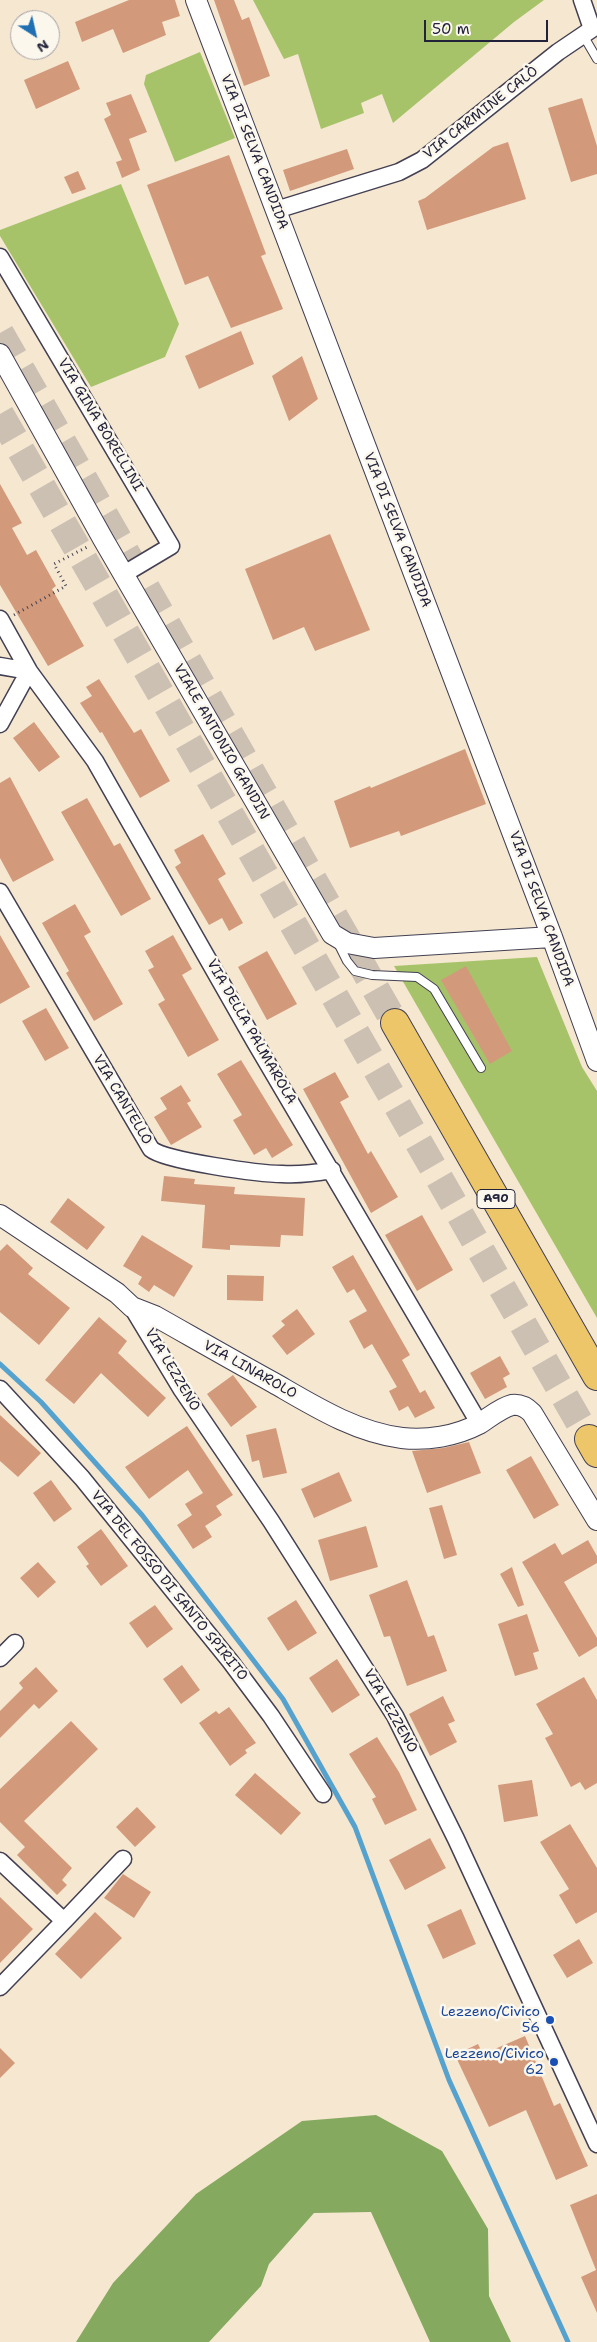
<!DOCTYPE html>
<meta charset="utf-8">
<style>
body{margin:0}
#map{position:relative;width:597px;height:2342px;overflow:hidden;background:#f6e7d1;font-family:"Shantell Sans",sans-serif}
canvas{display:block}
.north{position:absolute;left:10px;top:10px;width:50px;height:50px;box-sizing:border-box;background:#fbf7ec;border:1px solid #a4a2a5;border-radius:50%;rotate:145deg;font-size:14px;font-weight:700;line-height:20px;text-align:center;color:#22223b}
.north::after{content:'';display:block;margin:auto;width:18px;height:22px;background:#1f6fb2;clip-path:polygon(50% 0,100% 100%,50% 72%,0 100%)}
.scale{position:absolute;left:424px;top:20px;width:124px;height:22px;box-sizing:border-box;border:2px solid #22223b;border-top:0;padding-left:6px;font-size:15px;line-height:18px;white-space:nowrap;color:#22223b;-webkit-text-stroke:4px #fbf7ec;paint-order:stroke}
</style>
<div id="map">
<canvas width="597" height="2342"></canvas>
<div class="north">N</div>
<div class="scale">50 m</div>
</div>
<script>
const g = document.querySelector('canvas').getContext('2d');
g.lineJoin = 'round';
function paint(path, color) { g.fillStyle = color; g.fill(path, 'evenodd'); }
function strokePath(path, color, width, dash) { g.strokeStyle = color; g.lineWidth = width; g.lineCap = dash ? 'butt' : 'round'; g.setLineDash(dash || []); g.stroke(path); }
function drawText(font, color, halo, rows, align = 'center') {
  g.font = font + ' "Shantell Sans",sans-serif'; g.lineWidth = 5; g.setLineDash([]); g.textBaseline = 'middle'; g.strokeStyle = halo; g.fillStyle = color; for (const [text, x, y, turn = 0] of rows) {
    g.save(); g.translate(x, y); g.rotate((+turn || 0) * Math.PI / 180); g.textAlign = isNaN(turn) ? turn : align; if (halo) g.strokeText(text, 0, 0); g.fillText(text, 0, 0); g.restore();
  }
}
paint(new Path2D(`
 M253 0H544L514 22 393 123 382 94 361 103 364 113 321 129 298 54 284 59Z
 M200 52 235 138 175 162 144 84 146 75Z
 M121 184 179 324 165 357 91 387 0 236V230Z
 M537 957 582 1067 597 1091V1318L394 966Z`), '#a7c36a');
paint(new Path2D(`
 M376 2115 442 2151 488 2229 489 2296 511 2342H430L371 2212 314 2213 269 2264 261 2286 209 2342H76L113 2283 196 2194 302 2121Z`), '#85a95e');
strokePath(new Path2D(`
 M0 1364 41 1402 142 1515 283 1699 355 1827 449 2080 568 2342`), '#56a2ce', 5);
paint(new Path2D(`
 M129 0H175L180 16 162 22 166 35 123 53 113 29 82 42 75 22Z
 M214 0H234L242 20 249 17 270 76 244 86Z
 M68 61 80 89 36 109 24 80Z
 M131 94 147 132 129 139 140 170 122 178 116 162 122 160 104 119 111 115 106 103Z
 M582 98 597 146V174L571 182 548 108Z
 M508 142 526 199 427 230 418 201 425 198 493 147Z
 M347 149 354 169 290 191 283 170Z
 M229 155 266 254 261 256 283 309 231 328 208 276 185 285 147 185Z
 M78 171 86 189 72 194 64 177Z
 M241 331 254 364 199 389 185 356Z
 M302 356 318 399 289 421 272 376Z
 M0 484 22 523 12 528 27 555 36 550 56 586 52 589 84 646 48 666 0 585Z
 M330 534 370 630 315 651 304 627 273 640 245 569Z
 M99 679 134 733 141 729 170 781 140 798 102 732 100 733 80 703 92 696 86 687Z
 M34 722 60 757 39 772 13 738Z
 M465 749 486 804 401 836 399 831 350 848 334 801 370 786 371 788Z
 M10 777 54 860 13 882 0 858V783Z
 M87 798 114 846 120 843 151 899 121 916 61 812Z
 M203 834 226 874 218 879 243 923 229 931 222 918 209 925 175 867 181 863 174 850Z
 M75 904 91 932 84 936 123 1004 94 1021 66 973 69 971 42 923Z
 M0 935 30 987 0 1004Z
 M173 935 192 969 182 975 219 1040 188 1057 158 1004 165 1000 148 970 154 967 145 951Z
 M267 951 297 1004 267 1020 238 967Z
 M466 966 512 1051 490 1064 441 980Z
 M46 1008 69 1048 45 1061 22 1021Z
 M241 1060 293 1145 272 1158 266 1148 254 1155 233 1120 242 1115 217 1074Z
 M335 1072 349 1097 340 1102 368 1154 371 1151 398 1197 371 1213 303 1089Z
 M181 1085 191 1101 187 1103 202 1127 171 1145 154 1117 167 1109 160 1098Z
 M164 1176 195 1179 194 1184 235 1187 234 1194 305 1198 303 1236 281 1235 280 1247 230 1245V1250L202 1248 205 1205 161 1201Z
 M68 1198 105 1227 87 1250 50 1222Z
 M422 1215 453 1270 417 1291 385 1235Z
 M142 1235 193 1266 174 1297 154 1285 149 1292 138 1284 142 1277 123 1266Z
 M7 1244 33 1268 28 1274 70 1308 39 1345 0 1312V1251Z
 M353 1255 410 1355 402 1360 420 1393 425 1390 435 1408 415 1418 408 1406 399 1411 389 1391 397 1387 372 1344 364 1349 349 1321 367 1311 354 1289 347 1293 332 1267Z
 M227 1275 264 1276 263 1301 227 1300Z
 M297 1309 315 1334 287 1355 272 1336 285 1325 281 1321Z
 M99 1317 127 1341 118 1353 166 1398 148 1417 101 1373 74 1404 45 1380Z
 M500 1356 510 1374 503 1378 507 1387 485 1399 470 1373Z
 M233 1375 257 1407 231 1427 207 1394Z
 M0 1415 41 1453 18 1477 0 1461Z
 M187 1426 233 1495 216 1506 222 1515 205 1526 212 1537 193 1549 177 1525 192 1515 185 1504 203 1493 188 1470 149 1499 125 1467Z
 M276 1428 287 1473 263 1478 259 1460 252 1462 246 1435Z
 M469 1442 481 1473 427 1493 412 1451 443 1448Z
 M531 1456 559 1505 534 1519 506 1470Z
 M339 1472 352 1501 314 1518 301 1489Z
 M51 1480 72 1509 54 1522 33 1493Z
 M442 1505 457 1555 444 1559 429 1508Z
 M366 1526 378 1567 330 1581 318 1540Z
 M101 1529 128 1566 101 1586 86 1566 89 1564 77 1547Z
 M588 1540 597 1556V1563L564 1582 597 1638V1646L579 1657 522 1562 555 1543 562 1555Z
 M38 1562 56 1582 38 1598 20 1578Z
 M512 1567 524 1605 518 1607 500 1574Z
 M407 1580 428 1637 434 1635 447 1671 407 1686 390 1636 384 1637 369 1595Z
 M296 1600 317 1633 288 1651 267 1618Z
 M155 1605 173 1629 147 1648 129 1623Z
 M527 1614 539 1651 533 1653 538 1669 515 1676 498 1624Z
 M337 1659 360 1695 332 1713 309 1678Z
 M182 1665 200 1690 181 1704 163 1679Z
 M36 1667 58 1691 39 1709 34 1704 0 1738V1711L23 1688 19 1683Z
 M584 1677 597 1700V1783L585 1790 580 1782 571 1787 545 1738 553 1734 536 1704Z
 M443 1696 455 1721 448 1724 457 1742 430 1756 409 1714Z
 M229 1707 256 1743 245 1750 247 1753 230 1766 199 1723 216 1711 219 1714Z
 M71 1721 98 1749 24 1821 72 1868 62 1880 67 1885 57 1895 17 1855 25 1847 0 1822V1789Z
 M377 1737 399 1772 417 1810 385 1825 372 1799 376 1797 349 1754Z
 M255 1773 301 1813 281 1835 235 1795Z
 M532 1780 538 1816 504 1822 498 1785Z
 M137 1807 156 1827 135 1847 116 1827Z
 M570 1824 597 1868V1912L576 1924 559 1895 569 1889 540 1842Z
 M430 1838 446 1868 405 1890 389 1860Z
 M123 1874 151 1892 134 1918 104 1898Z
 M0 1897 33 1929 0 1963Z
 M461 1909 476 1944 443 1959 427 1925Z
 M95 1912 122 1938 81 1979 55 1954Z
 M579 1939 593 1963 567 1978 553 1955Z
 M525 2036 554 2106 560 2103 588 2166 556 2180 526 2110 489 2127 455 2055 478 2044 483 2054Z
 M0 2048 15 2063 0 2078Z
 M597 2194V2313L581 2277 596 2270 570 2205Z`), '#d29a7b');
strokePath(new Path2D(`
 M0 333 395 1023
 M0 414 589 1439`), '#ccc0b3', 28, [28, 14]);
const service = new Path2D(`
 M583 35 597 59
 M338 943 347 961 355 971 372 975 417 977 434 989 481 1068`);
const minor = new Path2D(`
 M582 0 592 29 597 27
 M276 210 399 172 422 160 558 52 592 29
 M0 257 171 546 124 574
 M0 619 29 671 95 761 255 1042 479 1423
 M0 666 29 671
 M0 724 29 671
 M0 892 151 1149C165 1161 261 1174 282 1174 299 1175 316 1173 332 1170
 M132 1307 182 1390 271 1521 395 1716 456 1839 597 2144
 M0 1389 82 1478 230 1661 271 1716 323 1794
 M0 1658 15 1643
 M0 1861 64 1921 0 1987
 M64 1921 123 1859`);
const tertiary = new Path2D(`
 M196 0 552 937 597 1061
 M0 354 103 539 332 934 347 943 374 948 552 937
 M0 1215 117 1293 132 1307 155 1316C194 1338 234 1361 274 1383 314 1406 355 1432 402 1438 427 1441 456 1436 479 1424 489 1418 500 1408 512 1405 520 1404 526 1407 532 1413L597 1520`);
const motorway = new Path2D(`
 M395 1023 597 1376
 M589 1439 597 1453`);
strokePath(service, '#424052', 10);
strokePath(minor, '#424052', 19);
strokePath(tertiary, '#424052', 22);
strokePath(motorway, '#424052', 30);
strokePath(new Path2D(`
 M14 615 66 586 54 564 89 546`), '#424052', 3, [1, 4]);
strokePath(service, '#fff', 8);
strokePath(minor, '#fff', 16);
strokePath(tertiary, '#fff', 20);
strokePath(motorway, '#ecc669', 28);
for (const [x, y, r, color] of [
 [550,2020,5,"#1a4fb4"],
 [554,2062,5,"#1a4fb4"]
]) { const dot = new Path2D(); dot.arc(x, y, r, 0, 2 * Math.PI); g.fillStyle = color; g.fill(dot); strokePath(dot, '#fbf7ec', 2); }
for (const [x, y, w] of [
 [496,1199,38]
]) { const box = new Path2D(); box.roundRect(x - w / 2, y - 9.5, w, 19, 4); g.fillStyle = '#fbf7ec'; g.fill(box); strokePath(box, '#22223b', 1); }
drawText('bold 12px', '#22223b', null, [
 ["A90",496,1199]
]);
drawText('14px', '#22223b', '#fbf7ec', [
 ["VIA CARMINE CALÒ",481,113,-38],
 ["VIA DI SELVA CANDIDA",254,152,69],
 ["VIA GINA BORELLINI",100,425,59],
 ["VIA DI SELVA CANDIDA",397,530,69],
 ["VIALE ANTONIO GANDIN",221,742,60],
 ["VIA DI SELVA CANDIDA",541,909,70],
 ["VIA DELLA PALMAROLA",251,1032,60],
 ["VIA CANTELLO",122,1100,59],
 ["VIA LEZZENO",172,1370,59],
 ["VIA LINAROLO",250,1370,29],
 ["VIA DEL FOSSO DI SANTO SPIRITO",169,1586,51],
 ["VIA LEZZENO",390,1711,60]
]);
drawText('14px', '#164399', '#fbf7ec', [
 ["Lezzeno/Civico",540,2012],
 ["56",540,2028],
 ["Lezzeno/Civico",544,2054],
 ["62",544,2070]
], 'right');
</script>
